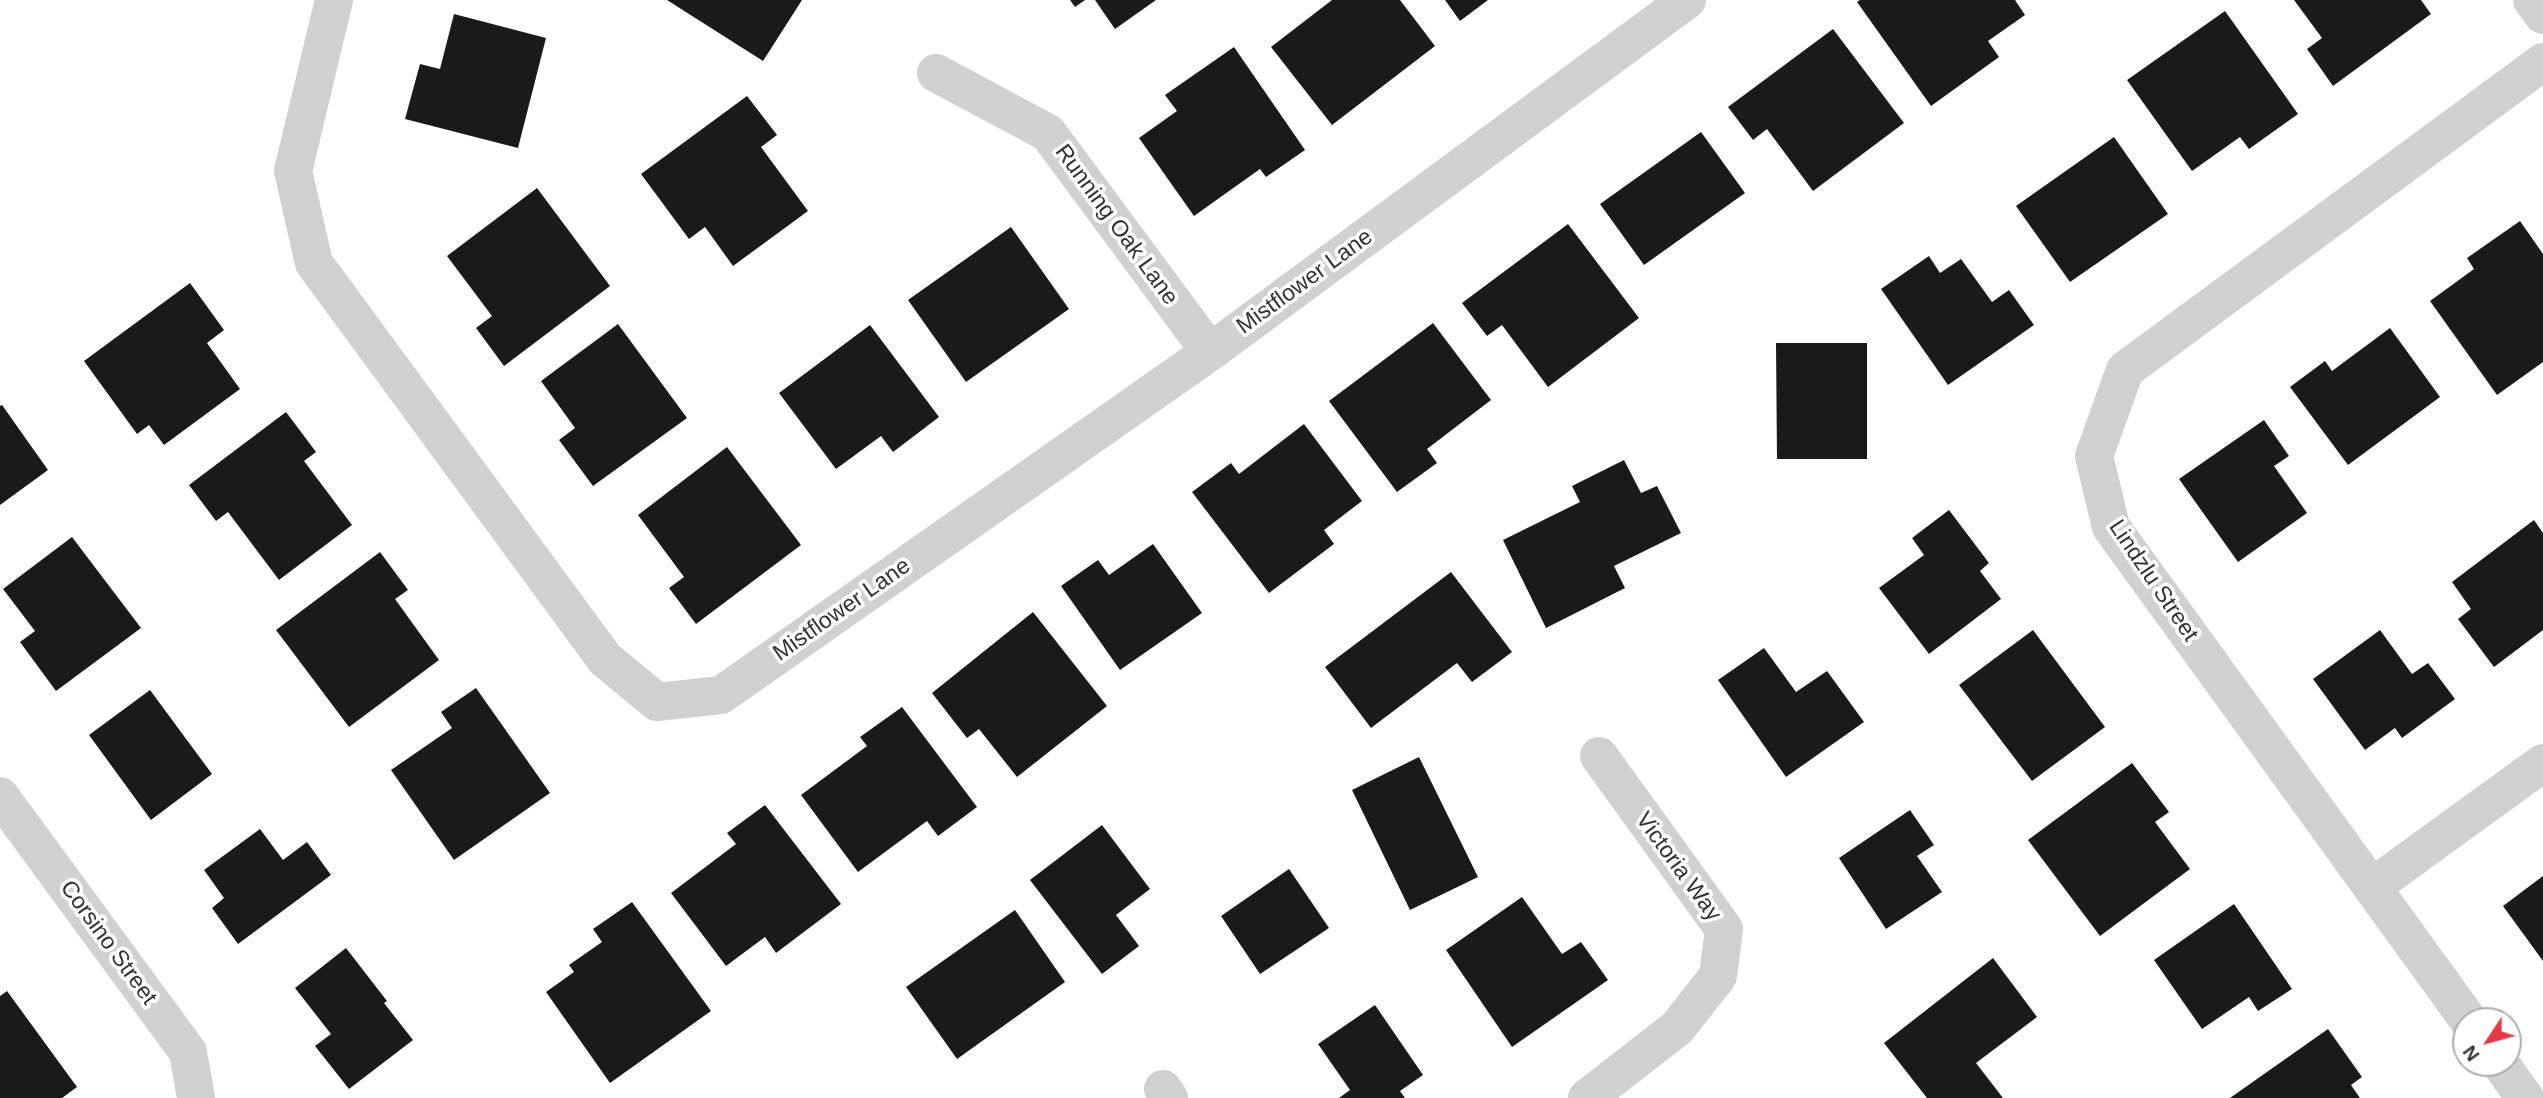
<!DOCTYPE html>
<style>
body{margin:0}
#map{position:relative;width:2543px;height:1098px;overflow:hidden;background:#fff;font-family:Arial,sans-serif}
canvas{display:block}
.north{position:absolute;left:2452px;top:1007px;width:70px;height:70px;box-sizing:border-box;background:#fff;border:2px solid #adadad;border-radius:50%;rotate:234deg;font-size:19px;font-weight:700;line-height:28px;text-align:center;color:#333}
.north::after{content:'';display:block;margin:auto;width:24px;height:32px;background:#e63946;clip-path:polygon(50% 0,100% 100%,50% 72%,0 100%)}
</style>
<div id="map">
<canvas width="2543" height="1098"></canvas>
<div class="north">N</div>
</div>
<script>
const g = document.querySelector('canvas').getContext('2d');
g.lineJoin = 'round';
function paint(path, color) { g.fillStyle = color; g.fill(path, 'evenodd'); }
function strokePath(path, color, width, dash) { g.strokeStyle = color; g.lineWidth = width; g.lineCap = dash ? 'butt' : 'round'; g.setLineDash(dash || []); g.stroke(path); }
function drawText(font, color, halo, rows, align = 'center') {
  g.font = font + ' Arial,sans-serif'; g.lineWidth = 7; g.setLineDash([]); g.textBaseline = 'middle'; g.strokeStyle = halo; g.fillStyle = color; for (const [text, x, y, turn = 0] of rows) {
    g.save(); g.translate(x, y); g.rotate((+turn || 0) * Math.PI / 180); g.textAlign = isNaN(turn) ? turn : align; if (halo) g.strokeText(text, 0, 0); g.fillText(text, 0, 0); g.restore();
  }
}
paint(new Path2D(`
 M667 0H802L763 61Z
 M1070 0H1085L1075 7Z
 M1095 0H1156L1115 29Z
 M1332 0H1400L1435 46 1332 125 1271 47Z
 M1445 0H1488L1460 21Z
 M1860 0H2015L2025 15 1988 41 1999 57 1931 106 1857 2Z
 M2294 0H2421L2431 14 2333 86 2307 49 2322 38Z
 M2225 11 2298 114 2249 149 2240 137 2192 171 2127 80Z
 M454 14 546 38 518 148 405 119 420 64 440 69Z
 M1833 29 1904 123 1813 191 1767 129 1753 140 1728 107Z
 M1234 47 1305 150 1266 177 1260 169 1194 216 1139 138 1177 111 1165 95Z
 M747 96 777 135 761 147 808 211 733 266 705 227 689 239 641 174Z
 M1701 132 1745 193 1644 265 1600 204Z
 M2114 137 2168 214 2070 282 2016 206Z
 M537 188 610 286 504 366 476 328 492 316 447 256Z
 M2520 221 2543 254V362L2497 395 2430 301 2474 269 2467 258Z
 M1568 224 1639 318 1548 387 1502 325 1487 336 1462 303Z
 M1011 227 1069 309 966 382 908 300Z
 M1929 256 1940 273 1961 259 1992 302 2009 290 2034 325 1948 385 1881 289Z
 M190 283 224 330 207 343 240 389 164 445 149 425 137 434 84 361Z
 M1433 323 1491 400 1427 449 1437 463 1397 492 1329 401Z
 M618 324 687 418 593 486 559 440 575 428 541 381Z
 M870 325 939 417 893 452 881 436 836 469 779 393Z
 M2390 328 2440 397 2348 465 2290 387 2325 361 2332 371Z
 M1776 343H1867V459H1777Z
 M2 405 48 470 0 505V406Z
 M286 412 316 452 304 461 352 525 279 580 228 512 216 521 189 485Z
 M2264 420 2289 456 2274 466 2307 513 2238 562 2179 479Z
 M1304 424 1362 501 1324 530 1334 544 1269 593 1192 492 1231 463 1239 474Z
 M727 447 801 545 696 624 669 588 684 577 638 515Z
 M1624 460 1641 493 1657 486 1681 533 1614 566 1625 588 1546 628 1503 540 1580 502 1572 486Z
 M1949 510 1989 563 1980 571 2001 599 1929 654 1879 588 1924 555 1912 538Z
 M2534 520 2543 533V630L2494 667 2458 619 2471 609 2452 582Z
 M72 537 141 628 56 691 20 642 35 631 3 589Z
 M1153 544 1202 613 1120 670 1061 586 1098 560 1109 575Z
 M380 552 408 590 395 599 439 660 349 727 276 630Z
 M1451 572 1512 652 1472 682 1457 663 1371 728 1325 667Z
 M1033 612 1107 706 1017 777 979 729 967 738 932 693Z
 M2033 630 2105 727 2032 781 1959 685Z
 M2380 630 2412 674 2428 663 2455 699 2402 738 2395 728 2365 750 2313 679Z
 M1764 648 1796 692 1827 671 1864 722 1786 777 1718 680Z
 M476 688 550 793 454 860 391 770 452 728 441 712Z
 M150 690 212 774 151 820 89 735Z
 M902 707 977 807 938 836 927 821 858 872 801 795 867 746 860 737Z
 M1419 757 1478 877 1410 910 1352 790Z
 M2132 763 2169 812 2155 822 2190 869 2100 936 2028 840Z
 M765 805 841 904 776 953 765 937 726 966 671 893 736 844 727 833Z
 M1910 810 1934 845 1917 856 1942 892 1886 929 1839 858Z
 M1102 825 1150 889 1116 915 1139 946 1102 974 1030 880Z
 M260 829 283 860 307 842 331 875 238 944 212 908 224 898 204 870Z
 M1289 869 1329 928 1260 974 1221 916Z
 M2543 876V961L2503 906Z
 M1522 897 1562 954 1581 942 1608 980 1512 1047 1446 950Z
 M632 902 711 1011 610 1083 546 992 574 972 569 965 602 942 593 929Z
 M2234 904 2292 989 2258 1011 2249 997 2202 1029 2154 960Z
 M1015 910 1065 982 957 1059 906 987Z
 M346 948 387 1001 384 1003 413 1040 349 1089 315 1046 331 1034 295 988Z
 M1993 958 2037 1017 1976 1063 2003 1098H1927L1884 1043Z
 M7 991 77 1087 62 1098H0V996Z
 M1375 1005 1423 1075 1400 1091 1405 1098H1339L1350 1090 1318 1044Z
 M2328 1029 2362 1077 2351 1085 2360 1098H2230Z`), '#1a1a1a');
strokePath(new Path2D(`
 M334 0 293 171 314 263 605 659 657 702 721 695 1210 352 1687 0
 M2532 0 2543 15
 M936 73 1048 133 1210 352
 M0 796 188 1052 196 1098
 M2372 887 2543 763
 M2469 1021 2111 527 2094 456 2125 370 2543 62
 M2500 1063 2525 1098
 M1163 1089 1169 1098
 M1587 1098 1677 1028 1718 976 1724 929 1599 756`), '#d0d0d0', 38);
drawText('23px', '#333', '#fff', [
 ["Running Oak Lane",1116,225,54],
 ["Mistflower Lane",1305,282,-36],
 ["Lindzlu Street",2153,581,56],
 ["Mistflower Lane",842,610,-35],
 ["Victoria Way",1678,867,54],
 ["Corsino Street",108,943,54]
]);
</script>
